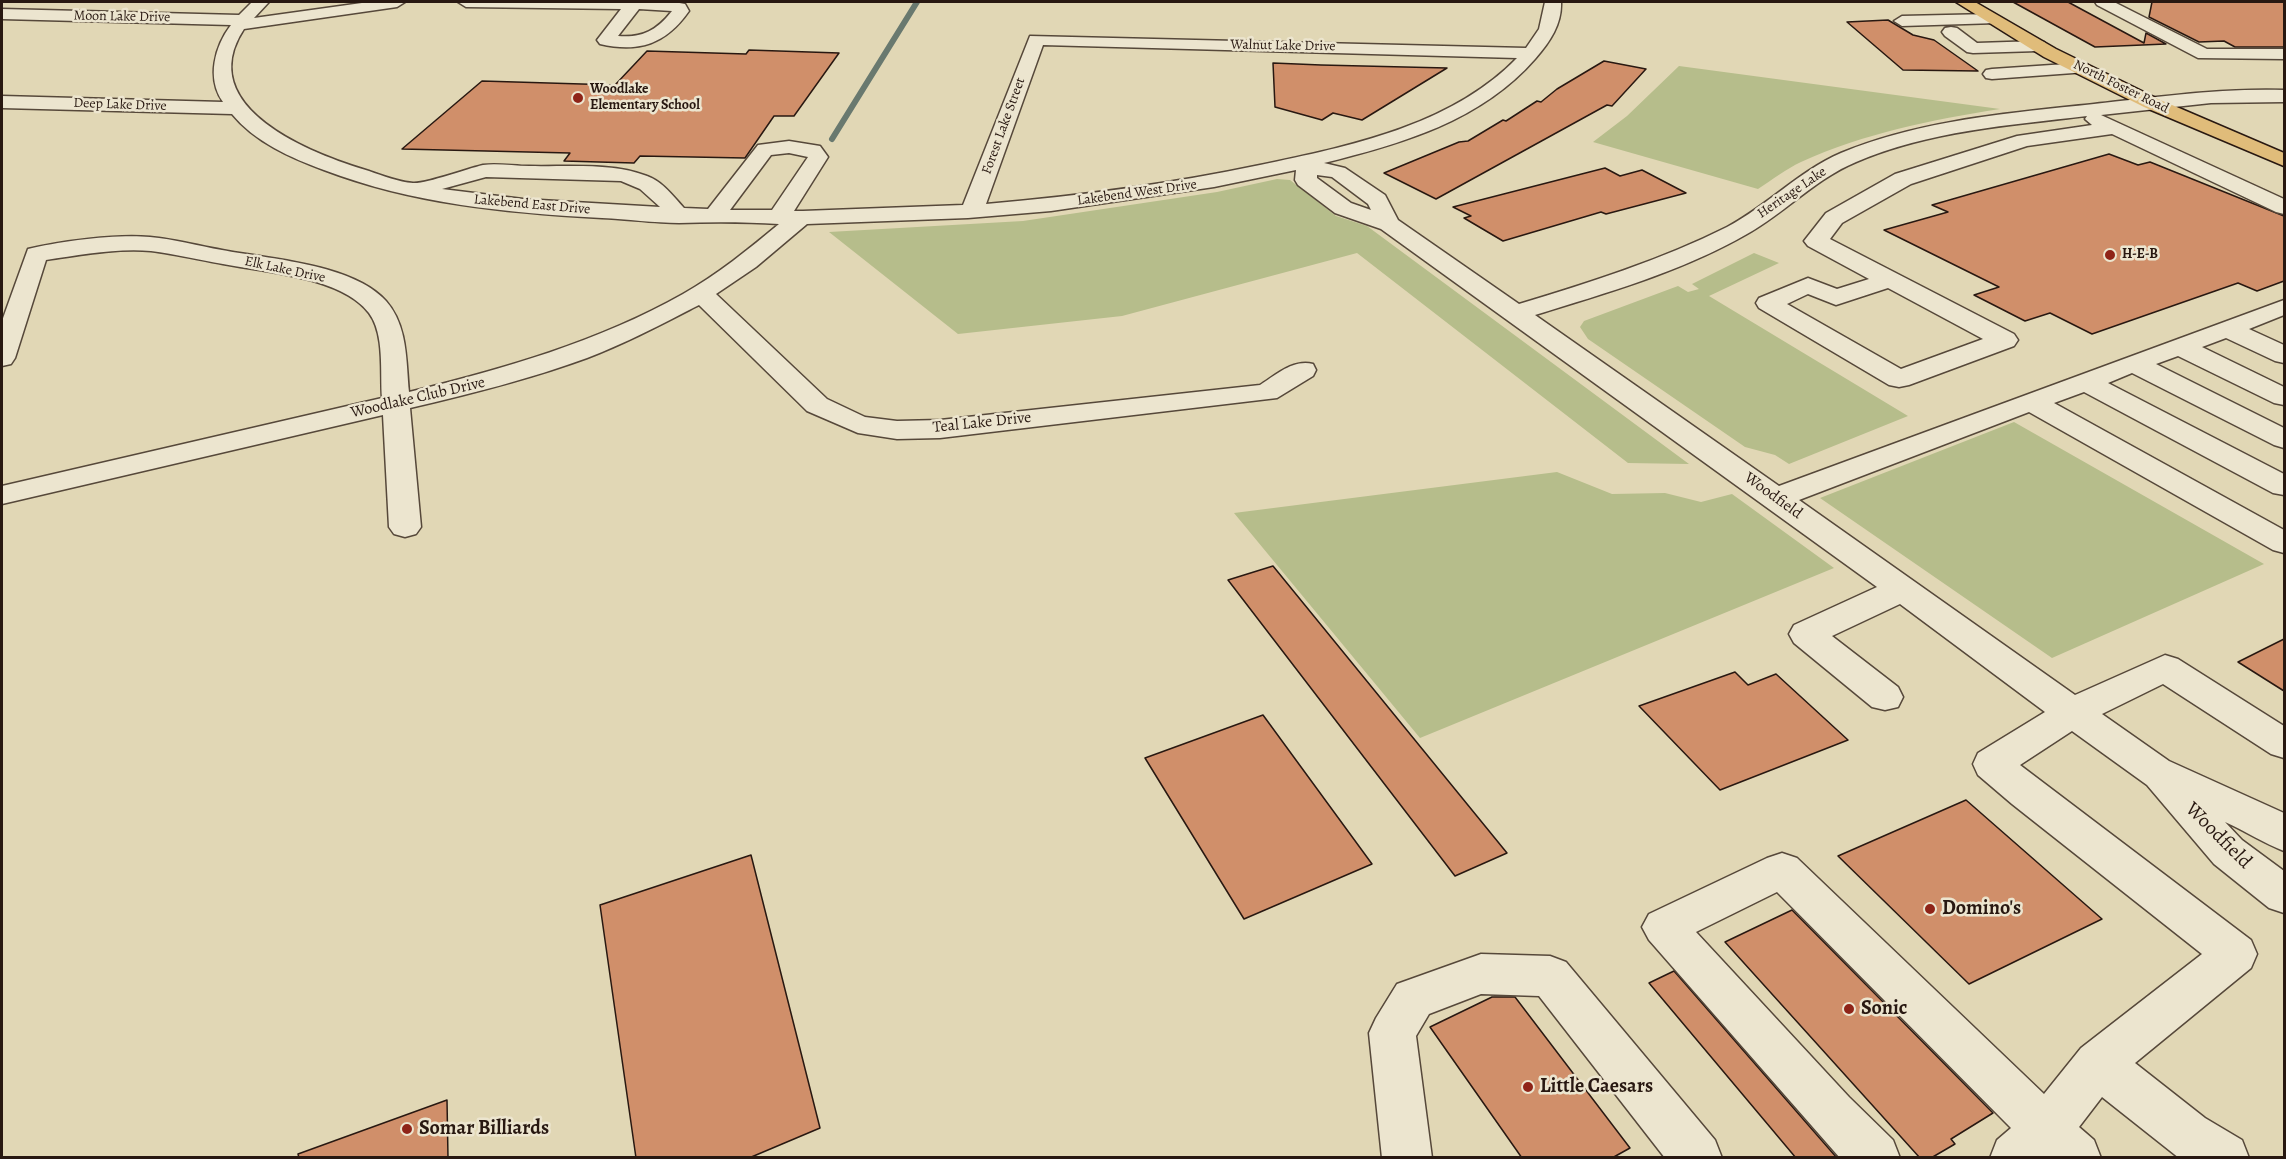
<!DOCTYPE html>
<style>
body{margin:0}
#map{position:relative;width:2286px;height:1159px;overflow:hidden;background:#e1d7b5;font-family:Alegreya,serif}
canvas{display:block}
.frame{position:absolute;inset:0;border:3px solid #281811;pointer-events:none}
</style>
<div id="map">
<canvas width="2286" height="1159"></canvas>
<div class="frame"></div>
</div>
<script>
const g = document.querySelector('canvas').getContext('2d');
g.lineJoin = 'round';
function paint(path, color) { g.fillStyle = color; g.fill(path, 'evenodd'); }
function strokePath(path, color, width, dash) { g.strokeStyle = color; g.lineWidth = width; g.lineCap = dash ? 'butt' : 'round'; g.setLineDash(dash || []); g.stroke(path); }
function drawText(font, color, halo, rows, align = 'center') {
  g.font = font + ' Alegreya,serif'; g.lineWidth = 5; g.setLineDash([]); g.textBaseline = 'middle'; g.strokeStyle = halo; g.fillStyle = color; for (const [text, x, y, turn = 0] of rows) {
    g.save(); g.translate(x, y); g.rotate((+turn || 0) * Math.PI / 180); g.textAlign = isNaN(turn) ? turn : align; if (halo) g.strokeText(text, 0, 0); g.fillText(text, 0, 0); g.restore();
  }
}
paint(new Path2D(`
 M1679 66 2000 109C1931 120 1865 133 1801 162 1786 169 1772 180 1758 189L1593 142 1627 116Z
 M1277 179 1290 180 1336 216 1367 226 1689 464 1628 463 1357 253 1122 316 958 334 829 232 1023 221 1217 192Z
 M1754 253 1779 263 1709 296 1908 416 1789 464 1775 455 1745 447 1588 339 1580 327 1584 321 1678 286 1688 292 1699 289 1692 284Z
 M2014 422 2264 564 2052 658 1820 498Z
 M1557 472 1612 494 1665 493 1701 502 1732 494 1834 568 1420 738 1234 513Z`), '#b6bd8b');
strokePath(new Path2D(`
 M832 139 917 2`), '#69796f', 6);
const building = new Path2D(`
 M2013 2H2068L2144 43 2146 33 2166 44 2095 47Z
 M2152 2H2284V47H2235L2224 41 2199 42 2149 17Z
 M1888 20 1913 35 1934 40 1978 71 1903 70 1847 22Z
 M749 50 839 53 794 116H774L745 158 640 156 634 163 564 161 570 153 402 149 482 81 615 85 647 51 746 54Z
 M1604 61 1646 69 1612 106 1607 105 1436 199 1384 173 1459 142 1468 141 1503 120 1506 121 1537 101 1541 102 1557 89Z
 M1273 63 1321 65 1447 68 1362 120 1333 113 1322 120 1275 107Z
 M2109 154 2138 165 2150 162 2284 216V281L2257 291 2238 283 2092 334 2050 313 2025 321 1974 295 1999 287 1884 230 1948 212 1932 205Z
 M1605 168 1620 176 1642 170 1686 193 1606 214 1601 212 1503 241 1464 218 1471 216 1453 207Z
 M1273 566 1507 853 1455 876 1228 580Z
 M2284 639V691L2238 662Z
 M1735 672 1748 685 1776 674 1848 740 1720 790 1639 706Z
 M1263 715 1372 864 1244 919 1145 758Z
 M1966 800 2102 919 1969 984 1838 856Z
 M751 855 820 1128 749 1158H636L600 905Z
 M1792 910 1993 1113 1951 1139 1955 1144 1931 1158H1920L1725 942Z
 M1674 971 1837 1158H1796L1649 983Z
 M1492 997H1515L1630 1148 1612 1158H1522L1430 1027Z
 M447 1100 448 1158H299L298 1154Z`);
paint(building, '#d08f6a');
strokePath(building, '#281811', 1.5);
const minor = new Path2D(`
 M252 2H269L254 18 369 2H405L397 7 244 29C192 108 312 154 369 171 383 176 399 182 413 183 426 184 466 169 483 165 497 163 514 166 529 166 565 167 613 162 647 176 663 182 673 196 684 208L708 209 758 145 789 141 820 146 828 157 794 211H803L963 205 1030 36 1526 48 1539 29 1545 2H1561C1562 24 1550 42 1535 59 1481 121 1401 144 1324 163L1345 168 1385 195 1398 220 1519 304C1589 283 1661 260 1727 227 1767 206 1799 171 1841 153 1920 120 2010 113 2094 104 2157 97 2221 88 2284 90V102L2211 103 2101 115 2284 199V214L2276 212 2112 134 2027 146 1911 184 1842 223 1830 239 2014 334 2018 340 2014 346 1909 385 1899 387 1889 385 1759 308 1756 303 1759 298 1808 278 1837 289 1869 279 1808 246 1804 241 1826 213 1895 174 2017 136 2092 125 2085 119 2087 116C2010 125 1928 131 1856 162 1815 179 1785 213 1747 234 1681 272 1606 293 1535 315L1779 486 2284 300V315L2249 329 2284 345V363L2275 361 2226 338 2202 347 2284 387V405L2274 403 2178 356 2156 364 2284 428V448L2274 445 2132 373 2108 383 2284 474V495L2273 493 2084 392 2054 403 2284 530V553L2273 550 2029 412 1799 500 2075 695 2165 655 2178 659 2284 726V758L2271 754 2163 684 2102 714 2169 761 2284 813V851C2265 844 2245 831 2225 822L2242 840 2284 871V913L2269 908 2214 864 2147 785 2072 731 2020 765 2251 940 2257 954 2251 968 2135 1063 2205 1118 2242 1140 2249 1158H2179L2102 1097 2079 1127 2094 1140 2101 1158H1990L1997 1140 2011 1128 1777 892 1696 932 1849 1097 1893 1140 1900 1158H1840L1649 940 1642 927 1649 914 1767 858 1782 853 1797 858 2044 1094 2081 1048 2202 954 2012 804 1978 775 1973 764 1978 753 2045 712 1900 604 1832 636 1898 687 1903 697 1898 707 1885 710 1872 707 1794 643 1789 634 1794 625 1877 587 1381 229 1335 213 1298 185 1295 180 1296 170 1214 187 1051 211 968 218 807 224 756 267 716 294 827 399 865 417 897 421 940 420 1260 385C1276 375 1293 359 1313 364L1316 370 1313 376 1277 398 940 438 897 439 858 433 807 411 699 305C662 324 626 343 587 358 530 379 470 394 410 408L421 527 416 534 405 537 394 534 389 527 383 415 2 504V486L382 398C380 373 385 334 369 313 342 277 265 272 223 264 200 260 175 254 151 251 117 248 80 255 46 260L15 358 11 364 2 366V321L28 249C61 241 116 234 150 237 174 239 199 246 222 250 269 259 353 264 386 301 408 326 406 361 409 392 503 369 598 342 683 294 718 274 749 249 779 224 747 222 712 222 679 223 654 223 627 219 602 218 508 213 413 204 324 170 291 158 255 142 232 114L2 108V96L223 102C206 78 215 46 231 25L2 19V9L239 15ZM1043 45 1517 58C1451 126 1350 146 1260 165 1170 184 1078 196 986 204ZM789 153 808 157 772 210H730L771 155ZM1317 175 1332 177 1368 204 1371 210 1351 203 1317 178ZM486 177 621 181 640 189 660 207 523 199 442 189ZM1888 288 1983 339 1901 369 1787 304 1808 294 1836 305Z
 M458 2H674L685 4 689 11C666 44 639 53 600 44L597 40 621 9 466 7ZM639 9 672 11C657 30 643 38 618 36Z
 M2095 2H2114L2207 49H2284V59L2198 58 2097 5Z
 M1991 14 1999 19 1997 23 1902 26 1894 21 1902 16Z
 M1951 27 1957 28 1977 43 2038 41 2044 42 2047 46 2044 50 2038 51 1973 53 1967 52 1945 36 1942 32 1945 28Z
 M2081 63 2087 64 2090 68 2087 72 1992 79 1986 78 1983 74 1986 70 1992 69Z
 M1481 954 1550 956 1566 962 1715 1140 1722 1158H1665L1539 996 1481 994 1429 1014 1416 1036 1432 1158H1382L1369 1033 1376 1018 1397 984Z`);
const major = new Path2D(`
 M1956 2H1975L2056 49 2158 99 2284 153V166L2144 107 2044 57Z`);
strokePath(minor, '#56483a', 3);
strokePath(major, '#281811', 3);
paint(minor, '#ece5cf');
paint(major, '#e0bc7a');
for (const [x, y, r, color] of [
 [578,98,6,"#8f2418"],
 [2110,255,6,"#8f2418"],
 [1930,909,6,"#8f2418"],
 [1849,1009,6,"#8f2418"],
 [1528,1087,6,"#8f2418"],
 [407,1129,6,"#8f2418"]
]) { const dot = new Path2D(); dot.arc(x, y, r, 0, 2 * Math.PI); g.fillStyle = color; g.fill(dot); strokePath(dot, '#ece5cf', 2); }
drawText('14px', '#281811', '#ece5cf', [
 ["Moon Lake Drive",122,17,1],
 ["Walnut Lake Drive",1283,46,1],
 ["North Foster Road",2121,87,26],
 ["Deep Lake Drive",120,105,2],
 ["Forest Lake Street",1004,126,-70],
 ["Lakebend West Drive",1137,193,-8],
 ["Heritage Lake",1792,193,-34],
 ["Lakebend East Drive",532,205,5],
 ["Elk Lake Drive",285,270,12]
]);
drawText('bold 14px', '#281811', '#ece5cf', [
 ["Woodlake",590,90],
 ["Elementary School",590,106],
 ["H-E-B",2122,255]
], 'left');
drawText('16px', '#281811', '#ece5cf', [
 ["Woodlake Club Drive",418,398,-13],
 ["Teal Lake Drive",982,423,-6],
 ["Woodfield",1773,496,36]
]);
drawText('20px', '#281811', '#ece5cf', [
 ["Woodfield",2218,836,45]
]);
drawText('bold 20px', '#281811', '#ece5cf', [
 ["Domino's",1942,909],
 ["Sonic",1861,1009],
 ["Little Caesars",1540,1087],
 ["Somar Billiards",419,1129]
], 'left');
</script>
